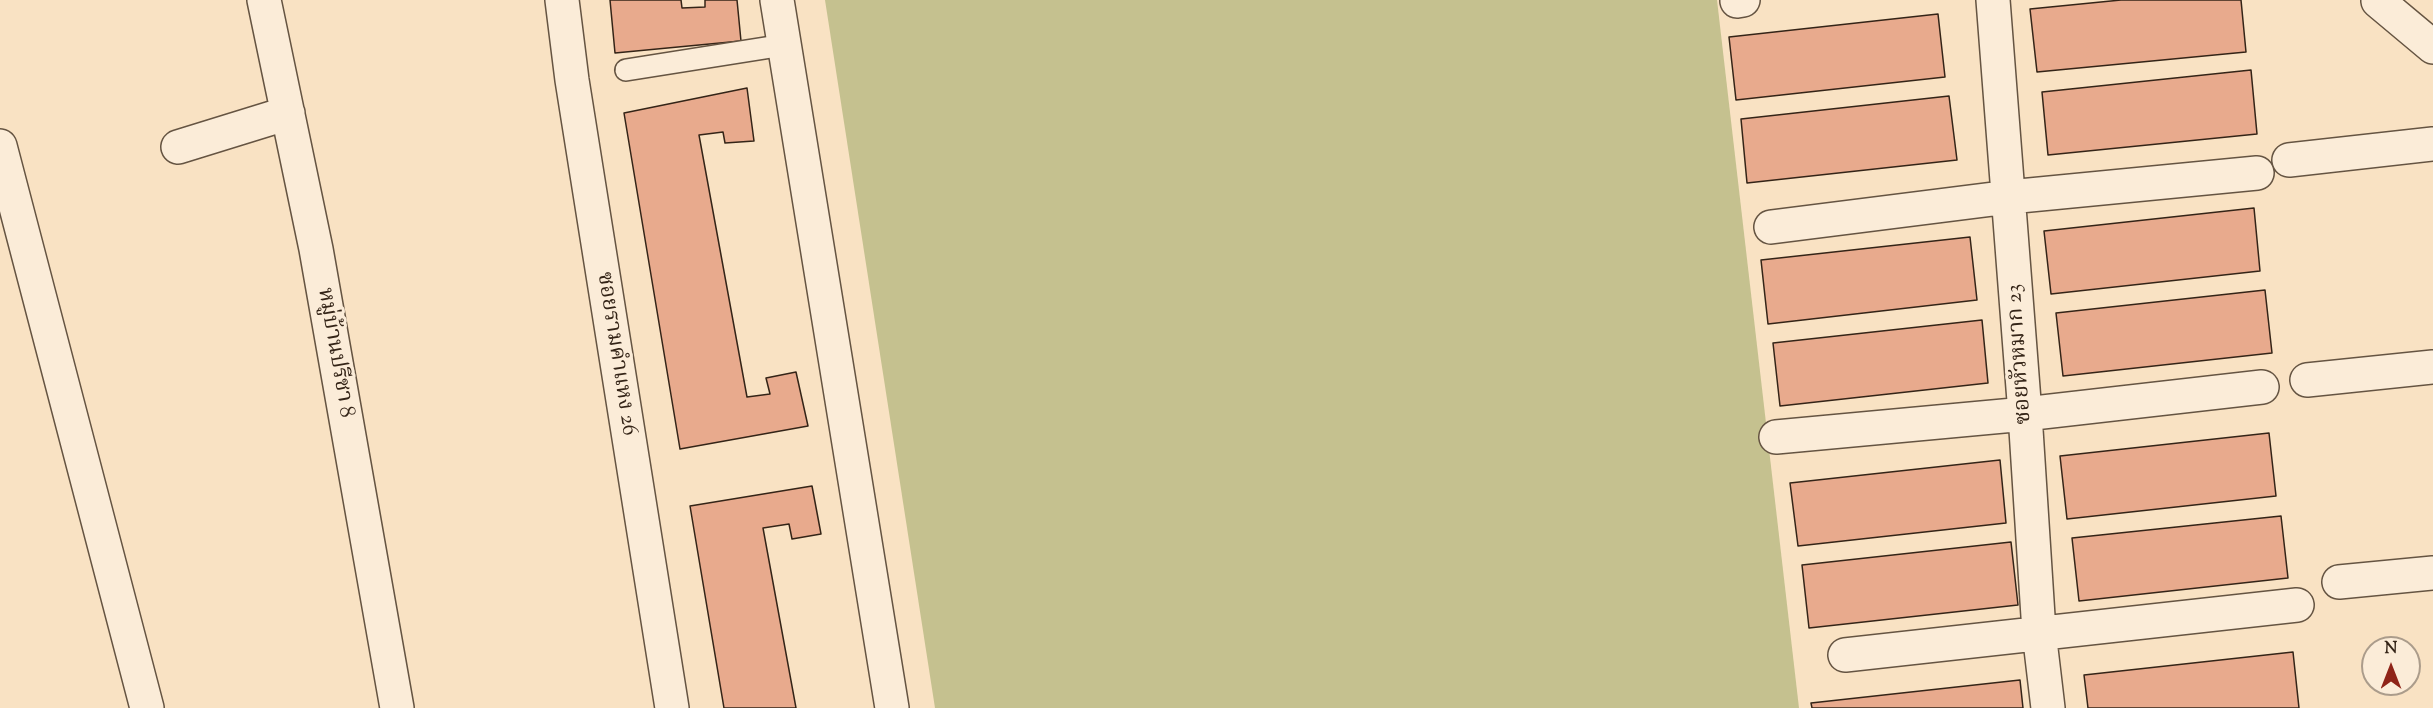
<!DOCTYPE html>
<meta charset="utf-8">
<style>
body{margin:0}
#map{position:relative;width:2433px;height:708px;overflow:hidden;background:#f9e2c3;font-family:"Sorts Mill Goudy",serif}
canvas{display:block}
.north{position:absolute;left:2361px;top:636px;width:60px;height:60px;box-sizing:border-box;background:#fbecd8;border:2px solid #ab9c8b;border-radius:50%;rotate:0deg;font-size:16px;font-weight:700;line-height:24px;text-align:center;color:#342417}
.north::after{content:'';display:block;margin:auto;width:21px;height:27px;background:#8f2418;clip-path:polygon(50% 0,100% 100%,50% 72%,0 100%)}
</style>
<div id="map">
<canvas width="2433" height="708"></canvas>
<div class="north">N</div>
</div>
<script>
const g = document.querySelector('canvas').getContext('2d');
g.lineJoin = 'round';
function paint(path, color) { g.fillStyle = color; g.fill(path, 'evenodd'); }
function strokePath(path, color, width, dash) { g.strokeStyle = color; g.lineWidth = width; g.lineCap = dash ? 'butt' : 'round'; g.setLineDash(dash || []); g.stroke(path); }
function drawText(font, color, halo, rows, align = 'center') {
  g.font = font + ' "Sorts Mill Goudy","Noto Serif Thai",serif'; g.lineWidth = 6; g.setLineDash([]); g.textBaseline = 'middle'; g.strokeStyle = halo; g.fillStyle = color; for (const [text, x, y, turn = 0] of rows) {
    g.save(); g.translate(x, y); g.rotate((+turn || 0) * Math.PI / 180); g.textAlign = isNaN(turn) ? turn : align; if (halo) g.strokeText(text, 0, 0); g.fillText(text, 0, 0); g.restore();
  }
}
paint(new Path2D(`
 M825 0H1717L1799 708H935Z`), '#c5c18f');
const building = new Path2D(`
 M610 0H681L682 8 705 7V0H737L741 41 615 53Z
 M2121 0H2241L2246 52 2037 72 2030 9Z
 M1938 14 1945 77 1736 100 1729 37Z
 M2251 70 2257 134 2048 155 2042 92Z
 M747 88 754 141 725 143 723 132 699 135 747 397 770 394 766 378 796 372 808 426 680 449 624 113Z
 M1949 96 1957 160 1747 183 1741 119Z
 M2254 208 2260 271 2051 294 2044 231Z
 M1970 237 1977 300 1768 324 1761 260Z
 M2265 290 2272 353 2063 376 2056 313Z
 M1982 320 1988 383 1780 406 1773 343Z
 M2269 433 2276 496 2067 519 2060 456Z
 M2000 460 2006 523 1798 546 1790 483Z
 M812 486 821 534 792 539 789 524 763 528 796 708H724L690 506Z
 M2281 516 2288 578 2079 601 2072 538Z
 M2011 542 2018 605 1809 628 1802 565Z
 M2293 652 2299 708H2088L2084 675Z
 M2020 680 2023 708H1812L1811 703Z`);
paint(building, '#e8aa8d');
strokePath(building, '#342417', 1.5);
const service = new Path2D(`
 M626 70 784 45`);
const minor = new Path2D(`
 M264 0 316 249 397 708
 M562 0 572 80 672 708
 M777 0 892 708
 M1993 0 2025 414 2039 632 2048 708
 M1737 1 1743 0
 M2378 1 2433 47
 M0 146 147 708
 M178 147 288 113
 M2289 160 2433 144
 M1771 227 2009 197 2257 173
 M2307 380 2433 367
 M1776 437 2025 414 2262 387
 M2339 582 2433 573
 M1845 655 2297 605`);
strokePath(service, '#655442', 24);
strokePath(minor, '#655442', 36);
strokePath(service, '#fbecd8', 21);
strokePath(minor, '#fbecd8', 33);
drawText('22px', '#342417', '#fbecd8', [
 ["หมู่บ้านปรีชา 8",334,353,80],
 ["ซอยรามคำแหง 26",615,354,81],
 ["ซอยหัวหมาก 23",2021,354,-94]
]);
</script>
